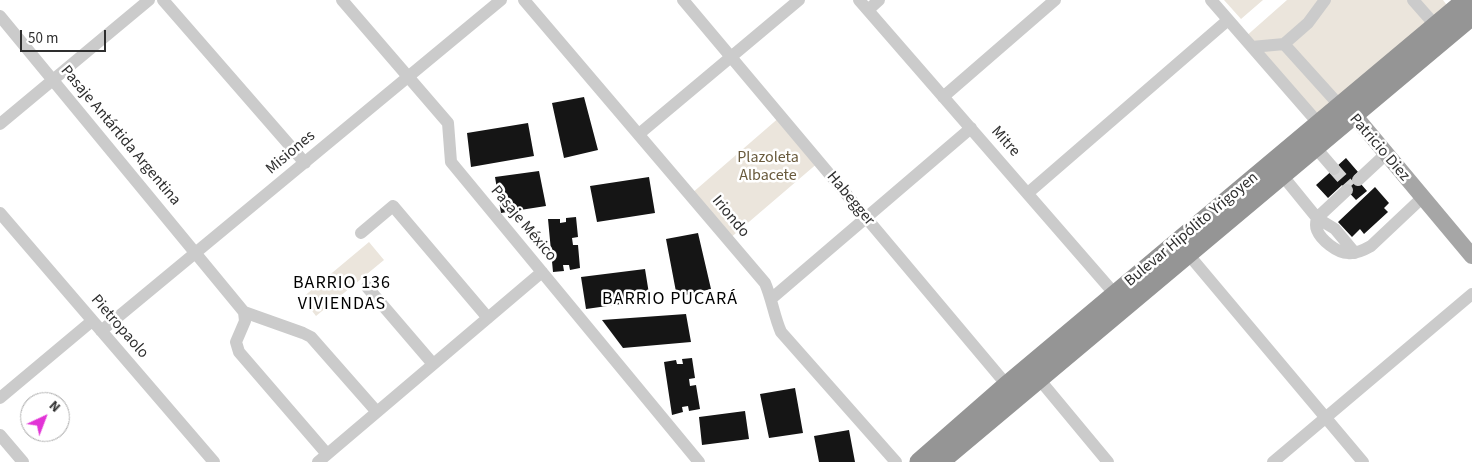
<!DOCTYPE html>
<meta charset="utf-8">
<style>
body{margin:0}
#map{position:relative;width:1472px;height:462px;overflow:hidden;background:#fff;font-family:"Source Sans 3",sans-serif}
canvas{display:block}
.north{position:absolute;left:20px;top:392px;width:50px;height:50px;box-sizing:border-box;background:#fff;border:1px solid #ababab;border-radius:50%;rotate:43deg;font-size:14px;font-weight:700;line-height:20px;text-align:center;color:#2e2e2e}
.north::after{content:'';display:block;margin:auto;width:18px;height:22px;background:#e233d6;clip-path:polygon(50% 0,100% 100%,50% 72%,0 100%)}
.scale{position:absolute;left:20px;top:30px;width:86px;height:22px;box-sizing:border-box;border:2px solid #2e2e2e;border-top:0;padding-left:6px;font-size:15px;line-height:18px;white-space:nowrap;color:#2e2e2e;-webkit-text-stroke:4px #fff;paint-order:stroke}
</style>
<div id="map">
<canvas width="1472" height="462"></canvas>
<div class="north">N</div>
<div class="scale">50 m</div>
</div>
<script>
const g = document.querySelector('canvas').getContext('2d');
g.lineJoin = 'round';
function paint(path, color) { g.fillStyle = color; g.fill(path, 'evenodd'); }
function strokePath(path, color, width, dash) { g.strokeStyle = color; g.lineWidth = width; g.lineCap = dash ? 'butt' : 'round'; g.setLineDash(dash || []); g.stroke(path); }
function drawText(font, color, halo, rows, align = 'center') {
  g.font = font + ' "Source Sans 3",sans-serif'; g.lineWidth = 5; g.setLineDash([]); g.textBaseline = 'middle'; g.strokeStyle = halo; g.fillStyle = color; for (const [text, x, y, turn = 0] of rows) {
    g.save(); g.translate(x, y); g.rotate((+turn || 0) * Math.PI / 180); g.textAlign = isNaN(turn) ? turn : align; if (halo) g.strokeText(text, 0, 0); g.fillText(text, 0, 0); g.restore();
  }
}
paint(new Path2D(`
 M1224 0H1263L1241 19Z
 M1287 0H1443L1449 8 1315 121 1244 38Z
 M781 116 819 162 729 239 691 194Z
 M369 242 384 260 316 316 302 298Z`), '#ebe5dc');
paint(new Path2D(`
 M584 97 598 150 564 158 552 103Z
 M528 123 534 156 471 167 467 133Z
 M1346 158 1358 172 1354 176 1367 191 1356 200 1342 185 1328 198 1316 185Z
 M539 171 546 206 501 213 495 177Z
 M649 177 655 213 597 222 590 186Z
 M1375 187 1389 203 1384 208 1388 212 1364 234 1360 229 1352 237 1338 222Z
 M576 217 578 237 572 238 573 245H578L580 268 570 270 569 265H563L564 271 553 272 548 219H560V223L566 222V218Z
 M698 233 711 289 677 297 666 239Z
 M645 269 650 300 586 309 581 277Z
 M686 314 691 342 623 348 602 320Z
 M692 358 695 378 689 379 690 386 696 385 700 409 689 411 688 406 682 407 683 412 672 415 664 362 676 360 677 364H683L682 359Z
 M795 388 803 433 769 438 760 394Z
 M745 411 749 439 702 445 699 417Z
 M849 430 855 462H819L814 436Z`), '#151515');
strokePath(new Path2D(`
 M1334 169 1350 187`), '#d5d5d5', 12, [12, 6]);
strokePath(new Path2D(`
 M163 0 305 163
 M342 0 448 123 451 162 699 462
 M524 0 765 283C772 299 774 316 781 332L896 462
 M683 0 1011 390
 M859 0 1120 300
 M1211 0 1319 124
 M1413 0 1435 25
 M868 10 879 0
 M0 16 244 312
 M1284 44 1308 23 1325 0
 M1252 47 1284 44 1340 106
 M943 97 1055 0
 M0 124 149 0
 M639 134 799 0
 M1315 147 1334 169
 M1282 175 1317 218 1335 229 1355 253
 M1358 180 1386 154
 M1347 190 1317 218C1316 222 1315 226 1317 230 1321 240 1337 253 1348 253 1356 254 1364 250 1371 246L1423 197
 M1028 193 1228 20
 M0 213 214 462
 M361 233 393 206 488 318
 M1183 248 1363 462
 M367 287 433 364
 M771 299 971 128
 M244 312 245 321 236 342 239 352 327 454
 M244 312 303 333 311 337 377 412
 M101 331 501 0
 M1039 379 1108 462
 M0 398 92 321
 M0 435 23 462
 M318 462 542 272
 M1273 462 1472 294`), '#cbcbcb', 12);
strokePath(new Path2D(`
 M1344 109 1354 115 1472 256`), '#a6a6a6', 16);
strokePath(new Path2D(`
 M919 462 1007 385 1466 0
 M940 462 1472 16`), '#959595', 19);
drawText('16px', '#2e2e2e', '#fff', [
 ["Pasaje Antártida Argentina",120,136,50],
 ["Mitre",1005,142,48],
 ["Patricio Diez",1379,148,49],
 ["Misiones",291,153,-40],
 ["Habegger",850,199,50],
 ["Iriondo",730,217,50],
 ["Pasaje México",523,224,50],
 ["Bulevar Hipólito Yrigoyen",1192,230,-40],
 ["Pietropaolo",119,327,49]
]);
drawText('16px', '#695a3c', '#fff', [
 ["Plazoleta",768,158],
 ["Albacete",768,176]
]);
g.letterSpacing = '1px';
drawText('18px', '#000', '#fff', [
 ["BARRIO 136",342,284],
 ["VIVIENDAS",342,305],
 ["BARRIO PUCARÁ",670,300]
]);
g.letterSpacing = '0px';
</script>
